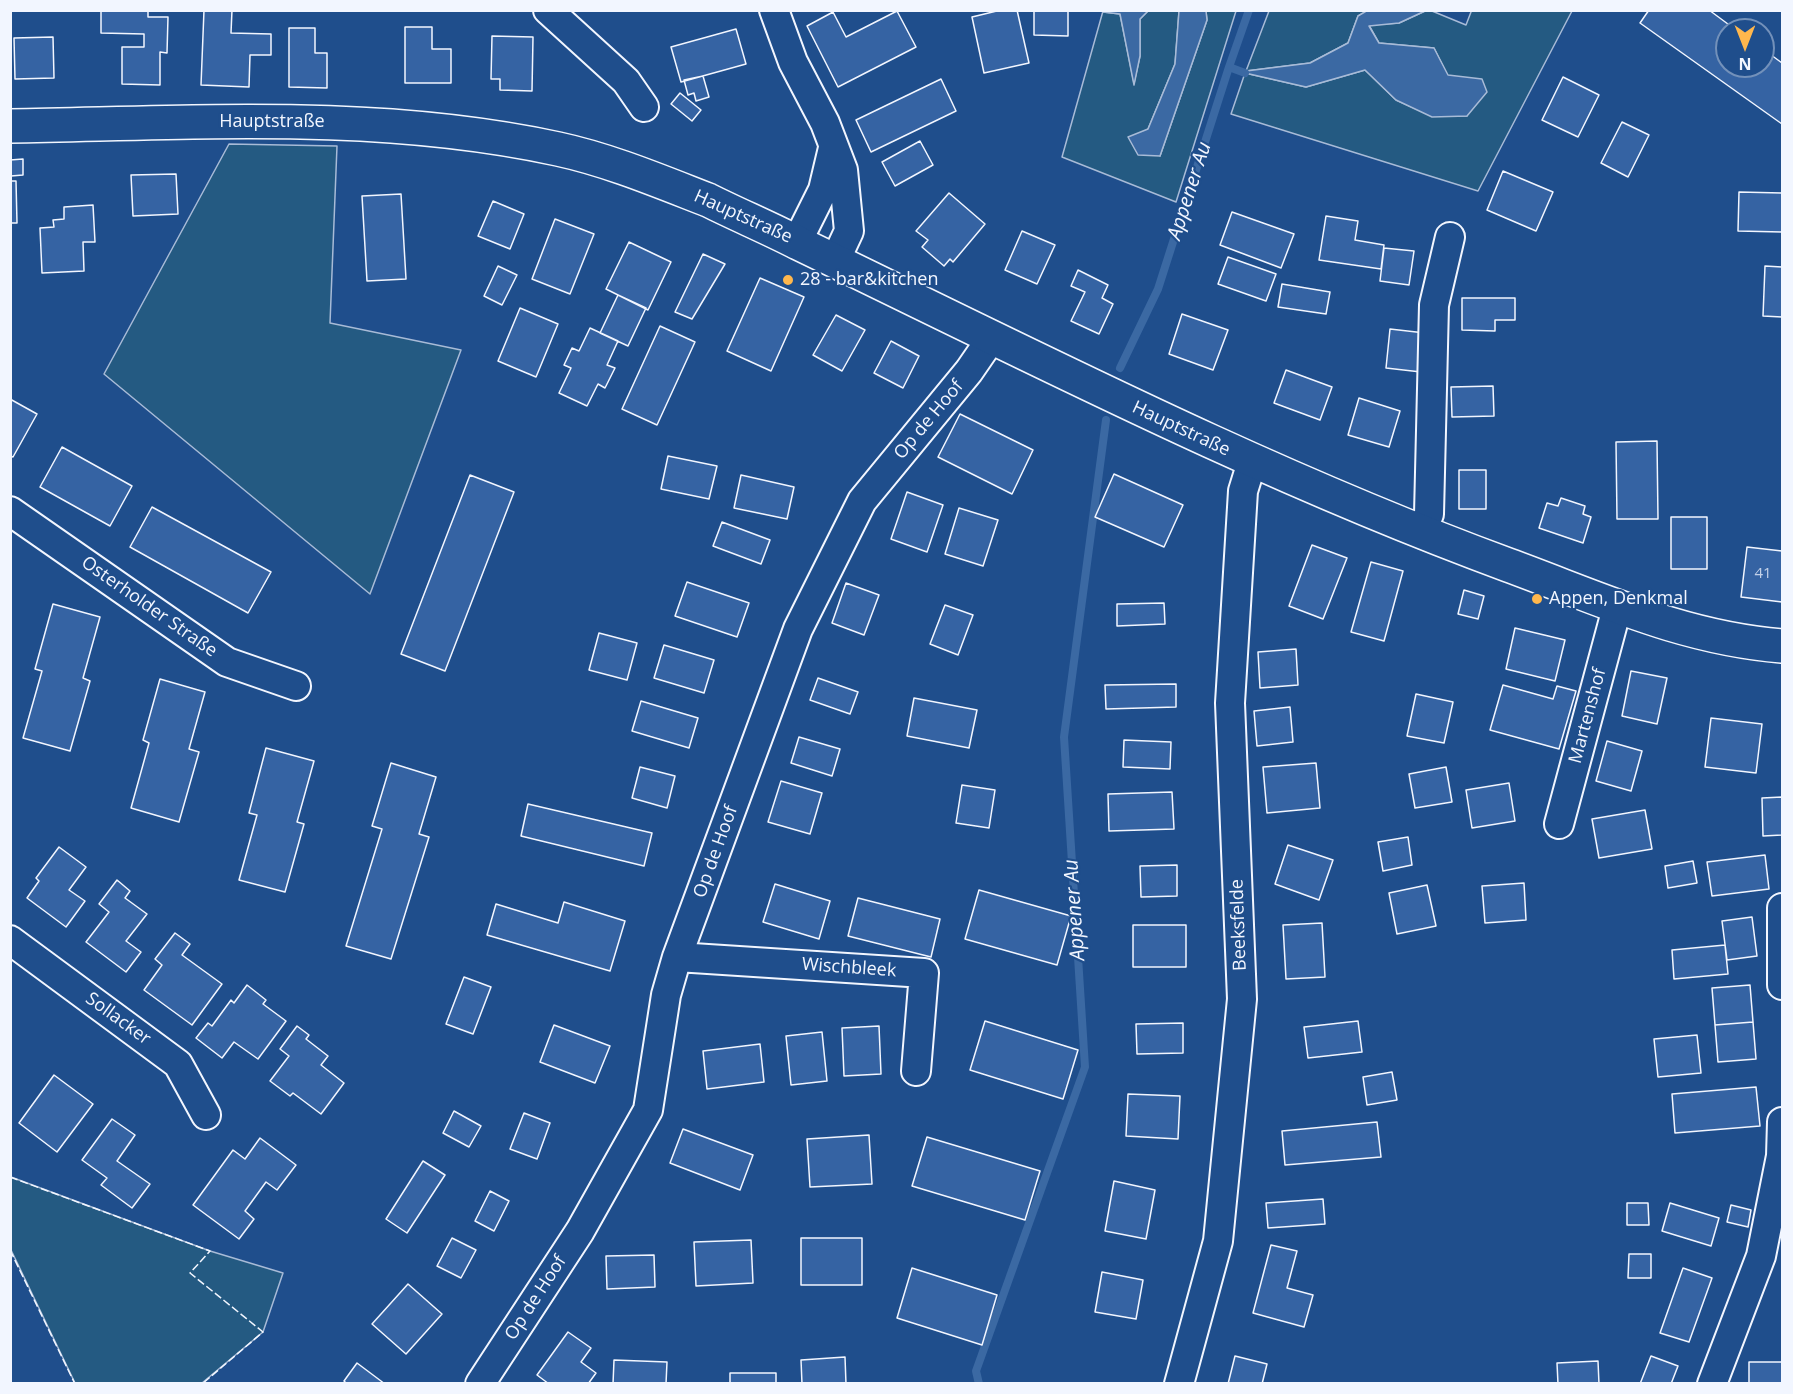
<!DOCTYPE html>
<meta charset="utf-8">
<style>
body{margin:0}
#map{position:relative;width:1793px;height:1394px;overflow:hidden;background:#1f4e8c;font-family:"Open Sans",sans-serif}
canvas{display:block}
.frame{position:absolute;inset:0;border:12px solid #f2f6ff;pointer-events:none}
.north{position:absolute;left:1715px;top:18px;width:60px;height:60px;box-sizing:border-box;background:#1f4e8c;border:2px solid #7391ba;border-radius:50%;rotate:180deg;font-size:16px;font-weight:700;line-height:24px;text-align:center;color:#f2f6ff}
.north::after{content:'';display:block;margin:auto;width:21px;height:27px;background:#ffb74d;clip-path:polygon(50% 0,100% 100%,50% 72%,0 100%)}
</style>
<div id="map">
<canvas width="1793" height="1394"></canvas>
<div class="frame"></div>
<div class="north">N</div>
</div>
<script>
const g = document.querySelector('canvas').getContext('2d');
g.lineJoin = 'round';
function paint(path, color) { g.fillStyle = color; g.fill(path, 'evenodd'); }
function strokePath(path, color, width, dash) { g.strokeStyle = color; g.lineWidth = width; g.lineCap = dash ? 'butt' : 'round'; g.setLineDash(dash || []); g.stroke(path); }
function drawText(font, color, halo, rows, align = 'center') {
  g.font = font + ' "Open Sans",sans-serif'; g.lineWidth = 4.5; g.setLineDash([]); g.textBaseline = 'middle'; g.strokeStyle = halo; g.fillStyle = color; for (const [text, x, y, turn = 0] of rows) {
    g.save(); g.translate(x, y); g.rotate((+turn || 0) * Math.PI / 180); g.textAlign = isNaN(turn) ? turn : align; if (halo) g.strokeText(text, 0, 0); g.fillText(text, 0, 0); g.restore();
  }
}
const green = new Path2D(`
 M1103 11V12L1120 14 1134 83 1140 56V19L1148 11H1179L1175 64 1148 129 1160 156 1207 20 1206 11H1236L1176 202 1062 157Z
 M1269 11H1368L1358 16 1348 43 1310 63 1246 71Z
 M1425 11H1432L1466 25 1471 12 1470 11H1572L1478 191 1231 114 1245 73 1306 87 1365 70 1396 100 1432 116H1467L1434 48 1379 43 1369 25 1399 23Z
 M229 144 337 146 330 323 461 350 370 594 104 374Z
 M11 1177 210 1251 283 1273 263 1332 202 1383H75L11 1250Z`);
paint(green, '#245a82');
strokePath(green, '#a8bbd7', 1.5);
const water = new Path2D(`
 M1368 10 1425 11 1399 23 1369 26 1379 43 1434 48 1448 75 1482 79 1487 92 1467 116 1432 117 1396 100 1365 70 1306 87 1245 73 1246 71 1310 63 1348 43 1358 16Z
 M1103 11H1148L1140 19V56L1134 85 1120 14 1103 12Z
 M1179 11H1206L1207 20 1160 156 1138 155 1128 137 1148 129 1175 64Z`);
paint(water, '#3b69a3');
strokePath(water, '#a8bbd7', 1.5);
strokePath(new Path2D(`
 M1229 67 1245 73
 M1120 368 1158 289 1229 67 1249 10
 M979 1384 976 1371 1085 1067 1064 737 1106 420`), '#3b69a3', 8);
const building = new Path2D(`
 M101 10H148V17H168L167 53 160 52V85L122 84V47H144V34L101 33Z
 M204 10H232L231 33 271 34V55H250L249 87 201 85Z
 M1001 10H1017L1029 63 984 73 972 17Z
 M1034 10H1068V36L1034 35Z
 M1649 10H1709L1736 30H1727V66H1763V49L1782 63V124L1640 23Z
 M897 11 916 47 838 87 807 26 833 12 846 37Z
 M405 27H432V49H451V83H405Z
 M289 28H315V53H327V88L289 87Z
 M736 29 746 64 681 82 671 47Z
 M492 36 533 37 532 91 500 90V79H491Z
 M53 37 54 78 15 79 14 38Z
 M703 76 709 97 696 101 694 93 688 95 684 80Z
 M1563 77 1599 95 1578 137 1542 120Z
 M941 79 956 111 871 152 856 120Z
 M680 93 701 110 692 121 671 104Z
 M1622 122 1649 135 1628 177 1601 163Z
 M920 141 933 165 895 186 882 162Z
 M23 159V175L11 176 10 160Z
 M1503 171 1553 192 1536 231 1487 210Z
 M176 174 178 214 133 216 131 175Z
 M10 181H16L17 223H10Z
 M1739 192 1782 193V232L1738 231Z
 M949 193 985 224 953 262 950 259 944 266 922 247 928 240 916 231Z
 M401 194 406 279 367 281 362 196Z
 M493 201 524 214 510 249 478 236Z
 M93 205 95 242H83L84 271 42 273 40 228 54 227 53 220 64 219V207Z
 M1232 212 1294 234 1281 268 1220 245Z
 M1326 216 1358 221 1355 240 1384 245 1381 269 1319 260Z
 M555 219 594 234 570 294 532 279Z
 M1022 231 1055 245 1037 284 1005 270Z
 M629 242 671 262 648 310 606 289Z
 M1384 248 1414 251 1409 285 1380 281Z
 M703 254 725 264 692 319 675 312Z
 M1228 257 1276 274 1266 301 1218 284Z
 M498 266 517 275 502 305 484 296Z
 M1765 266 1782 267V317L1763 316Z
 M1078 270 1108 285 1102 298 1113 304 1099 334 1071 321 1085 292 1071 286Z
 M760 278 804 297 771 371 727 351Z
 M1282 284 1330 292 1326 314 1278 307Z
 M618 295 646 308 628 346 600 333Z
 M1462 298H1515V320H1495V331L1462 330Z
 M520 308 558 324 536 377 498 361Z
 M1182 314 1228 330 1213 370 1169 354Z
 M836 315 865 330 842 371 813 355Z
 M660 326 695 342 657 425 622 409Z
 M590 328 618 341 607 365 615 368 605 388 598 384 587 406 559 393 571 368 564 365 572 348 579 351Z
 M1390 329 1425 333 1421 372 1386 368Z
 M891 341 919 356 903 388 874 373Z
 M1286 370 1332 387 1320 420 1274 403Z
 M1493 386 1494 416 1452 417 1451 387Z
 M1359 398 1400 411 1389 447 1348 435Z
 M10 399 37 414 13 457 10 456Z
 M960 414 1033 450 1012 494 938 457Z
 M1657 441 1658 519H1617L1616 442Z
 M62 447 132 486 110 526 40 487Z
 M668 456 717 466 709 499 661 489Z
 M1459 470H1486V509H1459Z
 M1114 474 1183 505 1164 547 1095 517Z
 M470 475 514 492 445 671 401 654Z
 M741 475 794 487 787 519 734 508Z
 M907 492 943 505 927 552 891 539Z
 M1561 498 1585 506 1583 514 1591 517 1583 543 1539 528 1547 503 1558 506Z
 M152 507 271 572 248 613 130 547Z
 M959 508 998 520 983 566 945 554Z
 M1671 517H1707V569H1671Z
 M722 522 770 540 761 564 713 546Z
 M1312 545 1347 558 1323 619 1289 606Z
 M1747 547 1782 551V602L1741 597Z
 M1371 562 1403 571 1384 641 1351 632Z
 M687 582 749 603 737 637 675 616Z
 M846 583 879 595 864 635 832 623Z
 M1464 590 1484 596 1478 619 1458 614Z
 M1164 603 1165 624 1117 626V604Z
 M53 604 100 617 83 678 90 681 70 751 23 738 42 671 35 669Z
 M945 605 973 615 958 655 930 644Z
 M1515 628 1565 640 1555 681 1506 669Z
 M599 633 637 643 627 680 589 670Z
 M664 645 714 660 704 693 654 678Z
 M1296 649 1298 685 1260 688 1258 652Z
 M1631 671 1667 678 1657 724 1622 716Z
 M818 678 858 692 850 714 810 700Z
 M160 679 205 692 189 749 199 752 179 822 131 808 149 743 143 740Z
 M1176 684V707L1106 709 1105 685Z
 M1503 685 1553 699 1557 686 1576 691 1559 749 1490 730Z
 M1416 694 1453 702 1444 743 1407 736Z
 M914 698 977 710 969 748 907 736Z
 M641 701 698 718 689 748 632 731Z
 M1290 707 1293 742 1257 746 1254 711Z
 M1711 718 1762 724 1756 773 1705 767Z
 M799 737 840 749 832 776 791 763Z
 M1124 740 1171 742 1170 769 1123 767Z
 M1607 741 1642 751 1631 791 1596 781Z
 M266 748 314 761 297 822 304 824 285 892 239 880 257 815 249 813Z
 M391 763 436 777 419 834 429 837 391 959 346 946 382 829 372 826Z
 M1316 763 1320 808 1267 813 1263 767Z
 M640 767 675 776 667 808 632 798Z
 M1446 767 1452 802 1415 808 1409 774Z
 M781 781 822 793 810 834 768 822Z
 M1509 783 1515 821 1472 828 1466 790Z
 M962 785 995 790 989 828 956 823Z
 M1172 792 1174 829 1109 831 1108 794Z
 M1782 797V835L1763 836 1762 798Z
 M528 804 652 833 644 866 521 836Z
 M1645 810 1652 849 1599 858 1592 819Z
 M1408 837 1412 865 1383 871 1378 842Z
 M1288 845 1333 860 1319 900 1275 884Z
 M59 847 86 867 69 890 85 901 66 927 27 898 39 881 36 878Z
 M1765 855 1769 889 1712 896 1707 862Z
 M1693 861 1697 883 1668 888 1665 866Z
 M1177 865V896L1141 897 1140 866Z
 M117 880 130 891 125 898 147 914 126 941 141 952 126 972 86 942 109 912 99 904Z
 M1524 883 1526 920 1485 923 1482 886Z
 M775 884 830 901 819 939 763 922Z
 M1427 885 1436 926 1397 934 1389 893Z
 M979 890 1071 916 1057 965 965 939Z
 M858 898 940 919 931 957 848 936Z
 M564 902 625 921 610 971 487 935 496 904 558 923Z
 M1752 917 1757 956 1727 960 1722 921Z
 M1322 923 1325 977 1286 979 1283 925Z
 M1133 925H1186V967H1133Z
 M175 933 190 944 182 955 222 984 192 1025 144 990 162 965 155 959Z
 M1725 945 1728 974 1674 979 1672 950Z
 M464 977 491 987 473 1034 446 1024Z
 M247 985 266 1000 263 1004 286 1021 258 1059 234 1042 222 1058 196 1038 208 1023 212 1026 231 1000 234 1003Z
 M1750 985 1753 1022 1715 1025 1712 988Z
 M985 1021 1078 1050 1063 1099 970 1070Z
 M1358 1021 1362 1052 1308 1058 1304 1027Z
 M1753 1022 1756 1059 1718 1062 1715 1025Z
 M1183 1023V1053L1137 1054 1136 1024Z
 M554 1025 610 1046 595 1083 540 1062Z
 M297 1026 309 1035 306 1039 328 1056 321 1065 344 1083 321 1114 293 1093 290 1096 270 1081 289 1056 280 1049Z
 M879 1026 881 1074 844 1076 842 1028Z
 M822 1032 827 1081 791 1085 786 1036Z
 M1697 1035 1701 1073 1658 1077 1654 1039Z
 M760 1044 764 1082 707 1089 703 1051Z
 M1392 1072 1397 1100 1367 1105 1363 1077Z
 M54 1075 93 1104 57 1152 19 1123Z
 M1756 1087 1760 1126 1675 1133 1672 1094Z
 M1128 1094 1180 1096 1178 1139 1126 1136Z
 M454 1111 481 1126 469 1147 443 1133Z
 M524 1113 550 1123 537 1159 510 1149Z
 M112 1119 135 1135 117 1161 150 1184 132 1208 101 1185 107 1178 82 1160Z
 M1377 1122 1381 1157 1285 1165 1282 1131Z
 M683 1129 753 1155 740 1190 670 1163Z
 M869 1135 872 1184 810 1187 807 1139Z
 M927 1137 1040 1171 1025 1220 912 1186Z
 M260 1138 296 1165 277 1190 266 1182 245 1211 254 1219 239 1239 193 1205 233 1150 245 1159Z
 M423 1161 445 1175 407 1233 386 1219Z
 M1114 1181 1155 1190 1146 1239 1105 1231Z
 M490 1191 509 1201 494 1231 475 1221Z
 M1323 1199 1325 1224 1268 1228 1266 1203Z
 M1627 1203H1648L1649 1225H1627Z
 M1670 1203 1719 1218 1711 1246 1662 1231Z
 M1731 1205 1751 1210 1748 1227 1727 1222Z
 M452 1238 476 1250 461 1278 437 1266Z
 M801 1238H862V1285H801Z
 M751 1240 753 1283 696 1286 694 1242Z
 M1271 1245 1297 1251 1287 1288 1313 1295 1304 1327 1253 1313Z
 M1629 1254H1651V1278H1628Z
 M654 1255 655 1287 607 1289 606 1256Z
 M912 1268 997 1295 982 1345 897 1318Z
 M1683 1268 1712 1278 1689 1342 1660 1333Z
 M1102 1272 1143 1280 1136 1319 1095 1312Z
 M408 1284 442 1314 406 1354 372 1324Z
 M568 1332 591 1348 581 1362 596 1373 588 1384H549L537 1375Z
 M1235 1356 1267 1364 1262 1384H1228Z
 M1651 1356 1678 1366 1671 1384H1640Z
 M845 1357 846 1384H802L801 1360Z
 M614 1360 667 1362 666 1384H613Z
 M1598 1361 1599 1384H1558L1557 1363Z
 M1749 1362H1782V1384H1749Z
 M357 1363 385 1384H347L344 1381Z
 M730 1373H776V1384H730Z`);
paint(building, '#3563a3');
strokePath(building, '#f2f6ff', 1.5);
const minor = new Path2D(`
 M548 10 626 81 644 107
 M774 10 793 62 825 123 843 170 849 231 835 261
 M797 242 823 190 833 148
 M10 511 227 662 296 686
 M1421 532 1429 514 1434 305 1450 237
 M1559 824 1617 608
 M1782 908V985
 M10 940 178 1064 206 1115
 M677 957 924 973 916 1071
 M480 1384 580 1231 648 1110 666 995 677 957 798 629 862 501 969 371 991 339
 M1179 1384 1218 1241 1242 999 1230 703 1243 491 1252 462
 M1712 1384 1761 1256 1781 1156 1782 1122`);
const major = new Path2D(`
 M10 126C194 123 377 110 558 149 609 160 659 181 708 200 738 215 769 228 798 243 1032 356 1263 475 1508 565 1601 599 1682 638 1782 646`);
strokePath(minor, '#f2f6ff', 32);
strokePath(major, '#f2f6ff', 36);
strokePath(minor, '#1f4e8c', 28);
strokePath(major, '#1f4e8c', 33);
strokePath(new Path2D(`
 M10 1177 210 1251 190 1273 263 1332 202 1384
 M10 1250 75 1384`), '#f2f6ff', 1.5, [8, 3]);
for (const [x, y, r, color] of [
 [788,280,6,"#ffb74d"],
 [1537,599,6,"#ffb74d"]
]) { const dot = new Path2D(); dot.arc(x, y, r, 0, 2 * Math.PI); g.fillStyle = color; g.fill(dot); strokePath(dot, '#1f4e8c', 2); }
drawText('15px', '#c3d1e8', null, [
 ["41",1763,574]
]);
drawText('18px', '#f2f6ff', '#1f4e8c', [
 ["Hauptstraße",272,122],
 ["Hauptstraße",743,217,24],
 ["Op de Hoof",929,420,-50],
 ["Hauptstraße",1181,429,25],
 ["Osterholder Straße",149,607,35],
 ["Martenshof",1588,716,-75],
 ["Op de Hoof",716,852,-70],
 ["Beeksfelde",1239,925,-92],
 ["Wischbleek",849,968,4],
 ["Sollacker",118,1019,36],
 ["Op de Hoof",536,1298,-57]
]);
drawText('18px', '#f2f6ff', '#1f4e8c', [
 ["28 - bar&kitchen",800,280],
 ["Appen, Denkmal",1549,599]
], 'left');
drawText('italic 20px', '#f2f6ff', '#1f4e8c', [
 ["Appener Au",1190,191,-72],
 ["Appener Au",1075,910,-94]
]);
</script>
